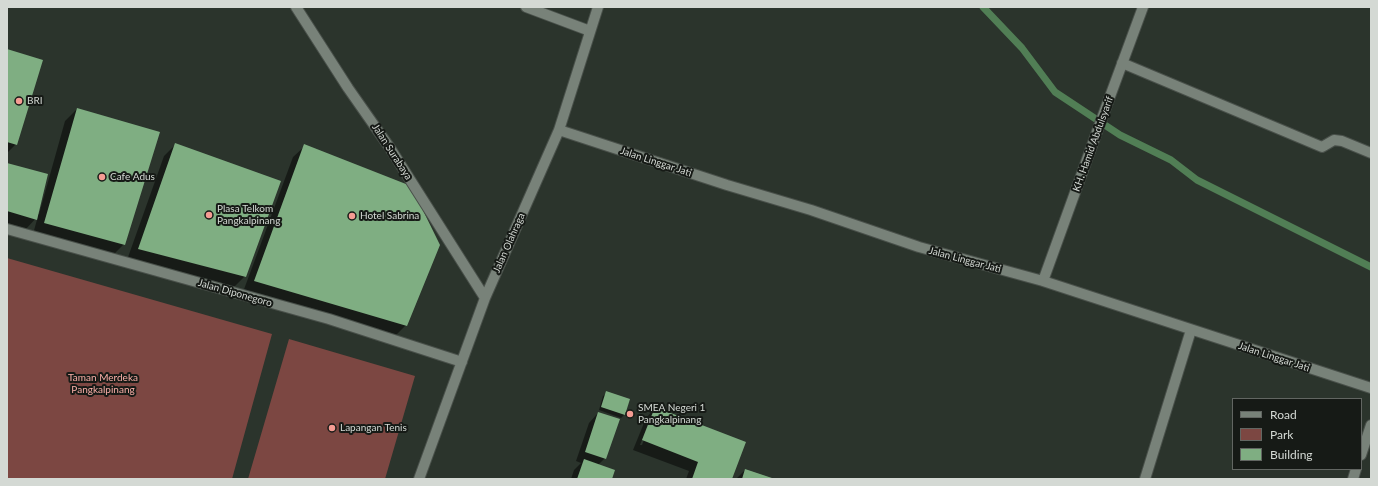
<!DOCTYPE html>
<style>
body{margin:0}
#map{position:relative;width:1378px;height:486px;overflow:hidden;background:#2b342c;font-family:Lato,sans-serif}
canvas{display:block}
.frame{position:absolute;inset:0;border:8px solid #d4d9d4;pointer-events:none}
.legend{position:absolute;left:1232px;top:398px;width:130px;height:72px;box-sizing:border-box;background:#161a16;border:1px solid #626662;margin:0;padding:5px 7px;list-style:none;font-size:12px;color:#d4d9d4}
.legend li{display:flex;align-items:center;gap:8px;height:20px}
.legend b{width:20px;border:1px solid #626662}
</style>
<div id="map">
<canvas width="1378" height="486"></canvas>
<div class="frame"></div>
<ul class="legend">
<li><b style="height:5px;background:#788279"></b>Road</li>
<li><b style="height:11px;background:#7c4742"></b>Park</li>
<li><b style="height:11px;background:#7fae82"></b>Building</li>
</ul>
</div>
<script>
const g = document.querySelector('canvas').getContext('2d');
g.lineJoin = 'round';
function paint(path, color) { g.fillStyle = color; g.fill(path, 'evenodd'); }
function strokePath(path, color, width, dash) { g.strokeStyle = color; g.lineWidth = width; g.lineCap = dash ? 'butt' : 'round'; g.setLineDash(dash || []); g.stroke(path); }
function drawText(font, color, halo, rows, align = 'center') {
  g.font = font + ' Lato,sans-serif'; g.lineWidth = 4; g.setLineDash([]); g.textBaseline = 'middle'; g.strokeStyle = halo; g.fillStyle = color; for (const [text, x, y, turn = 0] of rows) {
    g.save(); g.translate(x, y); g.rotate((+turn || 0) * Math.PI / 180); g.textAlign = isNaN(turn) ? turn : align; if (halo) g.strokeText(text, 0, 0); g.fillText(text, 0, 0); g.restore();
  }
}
paint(new Path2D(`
 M7 258 272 334 232 479H7Z
 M289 339 415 376 385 479H248Z`), '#7c4742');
paint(new Path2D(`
 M7 50 16 144 7 153Z
 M77 109 124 244 112 256 33 234 38 216 26 229 7 223V164L37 214H39L65 121Z
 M176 144 245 276 233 288 127 260 164 156Z
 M305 146 406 325 394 337 243 292 293 157Z
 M607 393 629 400 624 415 621 418 599 410 603 396Z
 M655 408 731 479H686L689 471 633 450 646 418ZM650 419H652L642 445H640Z
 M598 413 605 458 598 465 611 479H571L574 470 581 463 576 461 589 423Z
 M745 470 772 479H736Z`), '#0007');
strokePath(new Path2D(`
 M983 7 1022 48 1055 92 1120 135 1171 160 1197 180 1371 267`), '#517e55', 7);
paint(new Path2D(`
 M7 49 43 60 17 145 7 142Z
 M77 108 160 132 125 245 44 223Z
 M175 143 281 181 246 277 138 249Z
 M304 144 411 186 440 245 407 326 254 281Z
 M7 163 48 174 37 220 7 211Z
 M606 391 630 399 625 415 601 407Z
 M655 407 746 442 732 479H692L698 462 642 440Z
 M598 412 620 419 606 459 585 452Z
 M584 459 615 470 612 479H577Z
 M745 469 775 479H742Z`), '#7fae82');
const minor = new Path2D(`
 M296 7 348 88 390 148 485 298
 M526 7 590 31
 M1122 63 1322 147 1334 140 1342 141 1371 153
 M559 130 727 185 811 210 919 247 1043 281 1371 388
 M7 229 329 319 462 362
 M1043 281 1098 129 1143 7
 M1361 455 1371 425
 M419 479 485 298 559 130 598 7
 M1145 479 1191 330
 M1353 479 1356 469`);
strokePath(minor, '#49504a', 12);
strokePath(minor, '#788279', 10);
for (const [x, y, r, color] of [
 [19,101,4,"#f59c93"],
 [102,177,4,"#f59c93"],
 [209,215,4,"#f59c93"],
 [352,216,4,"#f59c93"],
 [630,414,4,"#f59c93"],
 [332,428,4,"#f59c93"]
]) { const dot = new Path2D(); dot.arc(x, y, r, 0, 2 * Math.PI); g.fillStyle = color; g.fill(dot); strokePath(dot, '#161a16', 1.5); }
drawText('10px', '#d4d9d4', '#161a16', [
 ["BRI",27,101],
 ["Cafe Adus",110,177],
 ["Plasa Telkom",217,209],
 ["Pangkalpinang",217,221],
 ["Hotel Sabrina",360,216],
 ["SMEA Negeri 1",638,408],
 ["Pangkalpinang",638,420],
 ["Lapangan Tenis",340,428]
], 'left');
drawText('10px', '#d4d9d4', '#161a16', [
 ["KH. Hamid Abdulsyarif",1093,144,-70],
 ["Jalan Surabaya",392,152,57],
 ["Jalan Linggar Jati",656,162,18],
 ["Jalan Olahraga",509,243,-66],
 ["Jalan Linggar Jati",965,260,15],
 ["Jalan Diponegoro",235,293,16],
 ["Jalan Linggar Jati",1274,357,18]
]);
drawText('10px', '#f9afa8', '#161a16', [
 ["Taman Merdeka",103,378],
 ["Pangkalpinang",103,390]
]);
</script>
